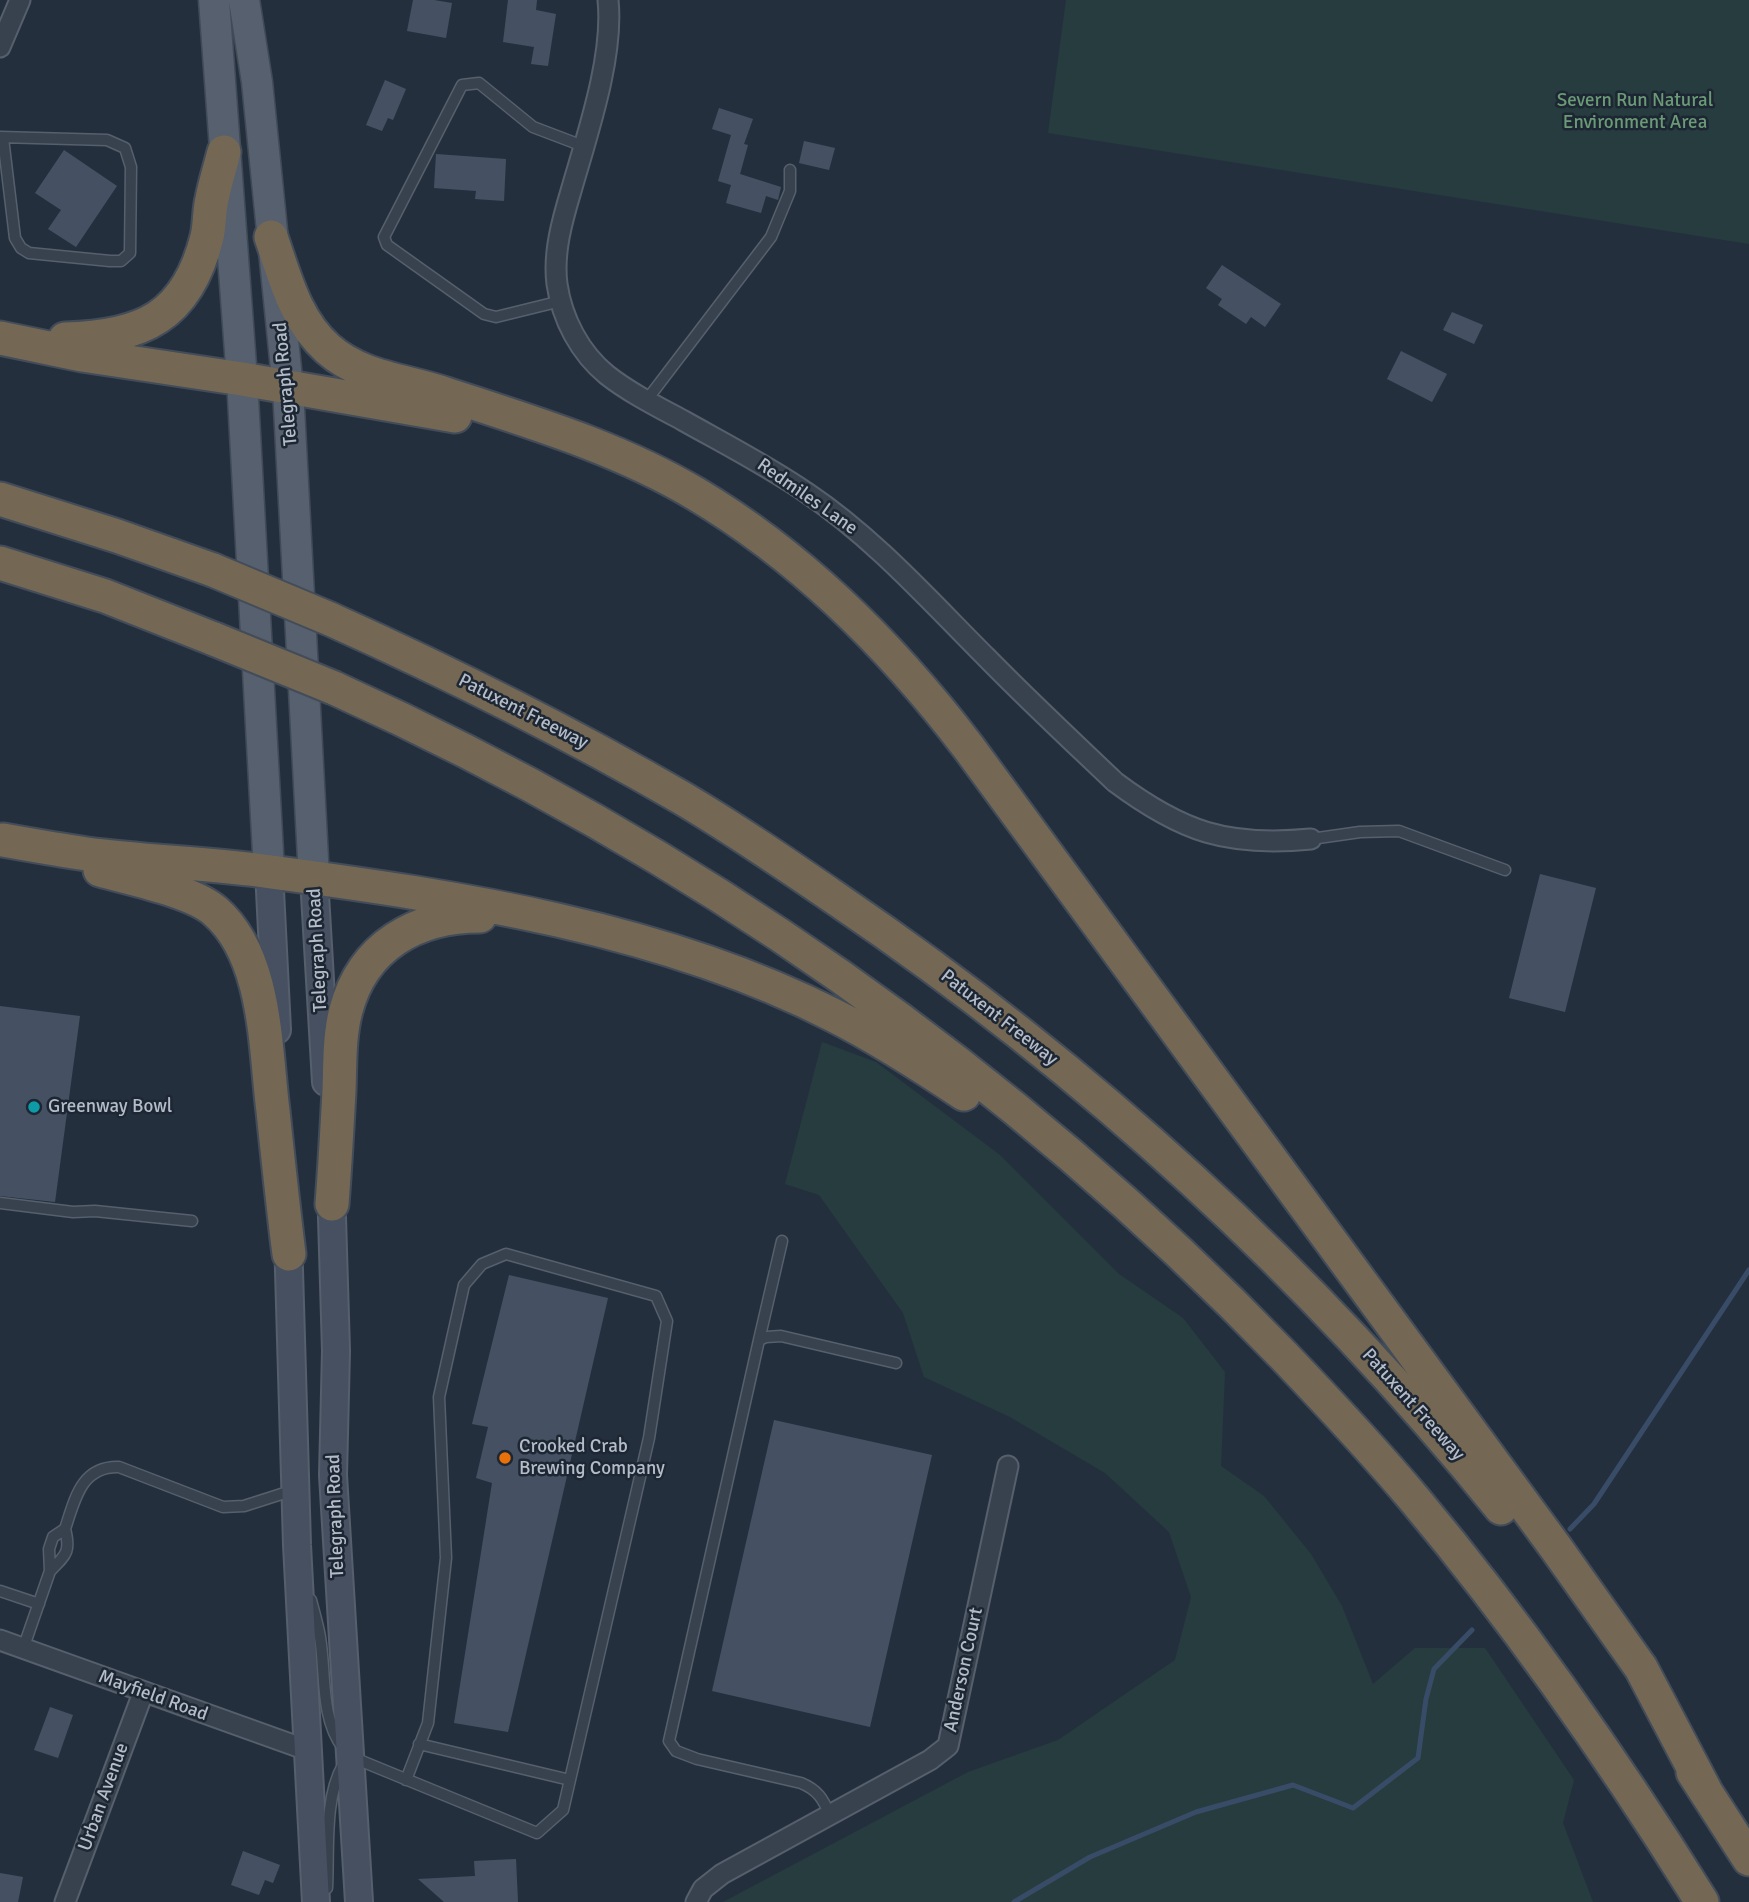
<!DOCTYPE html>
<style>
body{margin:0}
canvas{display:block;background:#242f3e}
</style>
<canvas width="1749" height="1902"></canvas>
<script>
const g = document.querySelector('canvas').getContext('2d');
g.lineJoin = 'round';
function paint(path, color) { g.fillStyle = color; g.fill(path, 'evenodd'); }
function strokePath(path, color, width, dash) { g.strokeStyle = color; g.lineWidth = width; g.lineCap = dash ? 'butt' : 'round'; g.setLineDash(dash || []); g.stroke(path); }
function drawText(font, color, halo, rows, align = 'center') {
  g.font = font + ' Signika,sans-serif'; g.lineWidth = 5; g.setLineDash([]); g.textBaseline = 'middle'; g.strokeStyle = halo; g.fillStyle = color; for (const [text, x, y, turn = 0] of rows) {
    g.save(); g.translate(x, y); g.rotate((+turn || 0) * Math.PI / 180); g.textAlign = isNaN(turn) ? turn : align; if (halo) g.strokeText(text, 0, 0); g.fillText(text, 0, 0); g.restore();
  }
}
paint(new Path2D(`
 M1066 0H1749V244L1048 133Z
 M822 1042 876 1062 1000 1155 1119 1274 1183 1318 1225 1372 1221 1466 1264 1496 1311 1554 1342 1606 1373 1684 1415 1648H1485L1574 1780 1563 1823 1593 1902H723L968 1772 1058 1740 1175 1660 1191 1597 1169 1532 1105 1473 1010 1417 924 1377 903 1313 819 1195 785 1184Z`), '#263c3f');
strokePath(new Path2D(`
 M1570 1529 1594 1504 1749 1270
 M1014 1902 1090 1857 1196 1812 1293 1785 1353 1808 1418 1758 1426 1699 1434 1669 1472 1630`), '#394c67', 5);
paint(new Path2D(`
 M413 0H434L452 3 446 38 407 31Z
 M508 0H537L536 10 556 14 548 66 531 64 534 47 503 42Z
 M385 80 406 89 393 120 388 118 382 131 366 125Z
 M719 108 753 119 744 144 748 145 740 174 781 187 778 200 766 196 761 213 726 203 731 185 718 181 731 135 712 129Z
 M804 141 835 148 829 170 799 163Z
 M64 150 117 186 76 247 48 229 61 210 35 193Z
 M436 154 506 159 504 201 475 199 476 191 434 188Z
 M1222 265 1281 304 1265 327 1251 317 1246 324 1218 305 1222 299 1206 288Z
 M1452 312 1483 325 1474 344 1443 330Z
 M1401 351 1447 374 1432 402 1387 379Z
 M1540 874 1596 888 1565 1012 1509 998Z
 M0 1006 80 1016 55 1202 0 1196Z
 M509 1275 608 1298 508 1732 454 1723 492 1483 476 1478 488 1427 472 1424Z
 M774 1420 932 1455 870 1727 712 1691Z
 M50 1707 73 1715 58 1758 34 1750Z
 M243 1851 280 1865 273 1883 265 1880 259 1895 231 1885Z
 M516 1859 518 1902H444L418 1879 475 1876 474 1861Z
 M0 1873 23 1877 18 1902H0Z`), '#455162');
const lane = new Path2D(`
 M0 137 107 140 125 148 131 167 130 253 121 261H110L29 253 21 248 15 238 3 138
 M561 301 496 317 484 314 387 245 384 237 462 85 479 83 533 127 583 146
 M646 401 771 237 790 191V170
 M1311 839 1360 832 1399 831 1505 870
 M0 1203 73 1212 95 1211 192 1221
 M759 1340 782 1241
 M65 1529C75 1499 81 1466 119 1467L223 1507 244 1506 294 1490
 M0 1591 39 1604
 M311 1600C314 1612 318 1625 320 1637 326 1673 320 1718 343 1748
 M23 1649 50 1571 49 1549 53 1537 65 1529C71 1552 66 1555 50 1571
 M419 1744 570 1780
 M354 1758 537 1833 563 1810 649 1438 667 1321 656 1296 506 1254 482 1264 464 1285 439 1397 446 1558 428 1723 406 1780
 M830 1815C823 1799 818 1790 801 1783L697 1759 676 1751 669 1741 759 1340 766 1337 781 1336 896 1363
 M327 1888C329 1850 324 1798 343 1765`);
const street = new Path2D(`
 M608 0C614 57 587 135 571 191 562 221 553 253 557 284 562 319 580 353 607 375 630 393 658 407 684 421 725 444 768 466 807 493 874 538 929 600 986 657 1028 700 1072 741 1115 782 1182 832 1227 847 1311 839
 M0 47 20 0
 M0 1640 307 1750
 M65 1902 143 1693
 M696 1902 703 1889 722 1874 930 1760 948 1746 1008 1466`);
const secondary = new Path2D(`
 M269 871 277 1030
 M314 878 326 1082
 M331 1184 336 1351 333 1475 359 1902
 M288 1236 297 1545 316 1902`);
const primary = new Path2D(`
 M214 0 242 379 269 871
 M244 0 257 82 288 389 314 878`);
const highway = new Path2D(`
 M271 237C285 277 295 320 328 349 361 378 405 380 446 394 531 422 619 448 696 494 805 559 893 648 969 748L1556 1548 1641 1668 1705 1790
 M0 338 82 355 242 379 455 416
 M65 339C143 337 187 317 207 237 210 224 209 211 212 199 215 183 220 168 224 152
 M0 499 117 536 213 570
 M0 563 105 596 214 639
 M330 619C450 673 568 732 682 798 736 830 787 865 838 900 1087 1069 1311 1274 1501 1508
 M334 688C689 848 1013 1075 1283 1355 1328 1402 1373 1450 1415 1500 1521 1627 1615 1762 1702 1902
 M3 840C31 845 59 850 87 854 148 862 210 863 271 872 459 897 662 928 833 1015 879 1038 922 1066 964 1094
 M100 870C131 879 192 891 215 911 267 956 265 1048 273 1111 278 1159 283 1207 289 1254
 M332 1204C335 1166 337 1128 339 1091 340 1064 339 1036 346 1010 363 946 416 916 480 916
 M1693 1772 1749 1859`);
strokePath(lane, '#565f6c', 13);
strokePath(street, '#565f6c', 23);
strokePath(secondary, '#565f6c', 30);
strokePath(primary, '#414a57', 33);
strokePath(highway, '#434c59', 37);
strokePath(lane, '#38414e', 10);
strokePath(street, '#38414e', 19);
strokePath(secondary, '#465061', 26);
strokePath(primary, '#56606e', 30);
strokePath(highway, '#746855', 33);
const highwayBridge = new Path2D(`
 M213 570 330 619
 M214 639 334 688`);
strokePath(highwayBridge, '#434c59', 37, []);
strokePath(highwayBridge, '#746855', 33);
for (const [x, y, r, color] of [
 [34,1107,7,"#0f9aa8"],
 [505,1458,7,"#e8710a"]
]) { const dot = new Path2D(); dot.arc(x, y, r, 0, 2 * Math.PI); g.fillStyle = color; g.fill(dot); strokePath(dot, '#1d2633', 2.5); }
drawText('19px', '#6b9a76', '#1d2633', [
 ["Severn Run Natural",1635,101],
 ["Environment Area",1635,123]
]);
drawText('19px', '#b4bcc9', '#1d2633', [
 ["Telegraph Road",286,384,-95],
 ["Redmiles Lane",807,497,35],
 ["Patuxent Freeway",523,712,27],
 ["Telegraph Road",318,950,-93],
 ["Patuxent Freeway",999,1018,38],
 ["Patuxent Freeway",1413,1405,48],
 ["Telegraph Road",336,1516,-92],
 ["Anderson Court",964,1670,-78],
 ["Mayfield Road",153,1696,20],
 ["Urban Avenue",104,1797,-70]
]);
drawText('19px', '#b4bcc9', '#1d2633', [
 ["Greenway Bowl",48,1107],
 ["Crooked Crab",519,1447],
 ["Brewing Company",519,1469]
], 'left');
</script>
